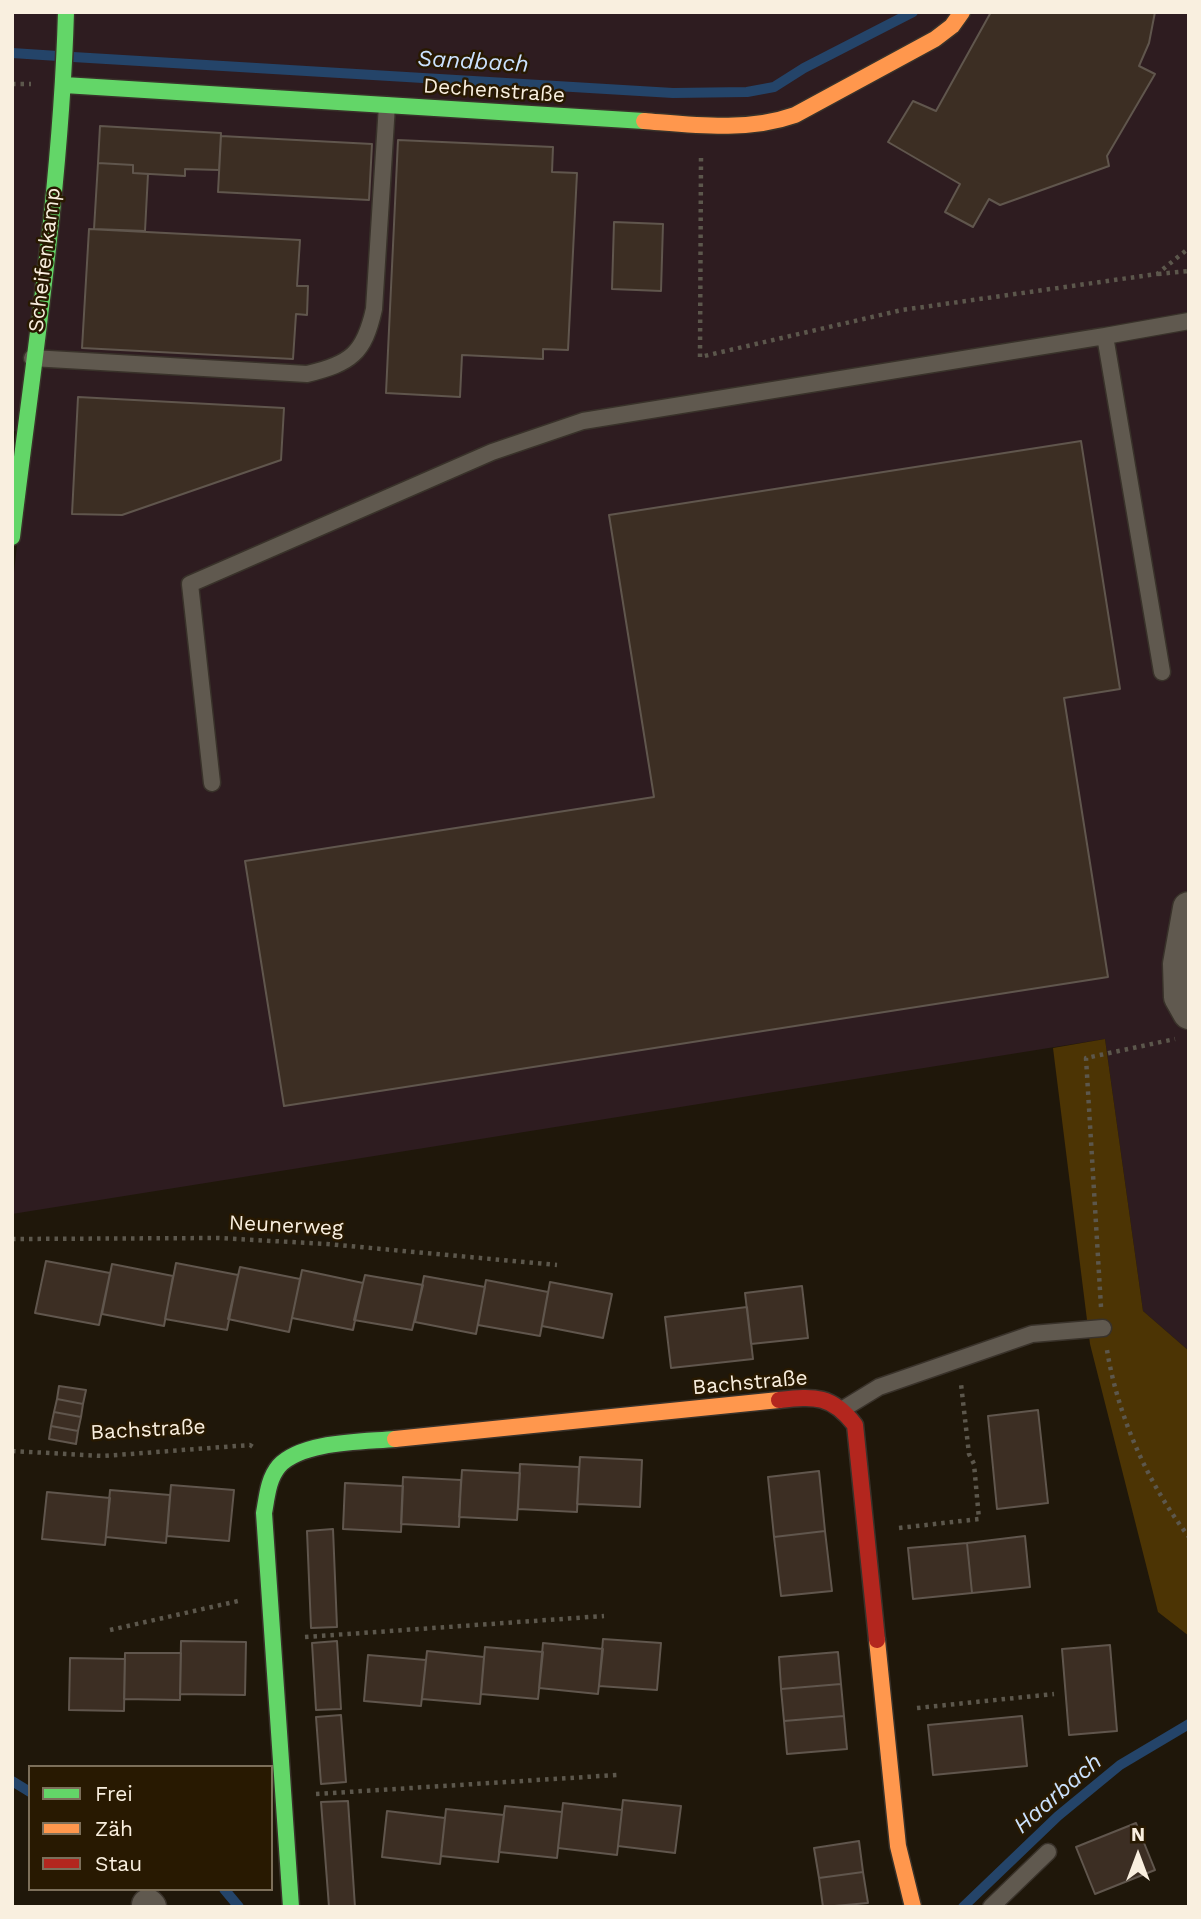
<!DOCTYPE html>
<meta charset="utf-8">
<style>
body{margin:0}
#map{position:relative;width:1201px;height:1919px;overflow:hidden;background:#1f170a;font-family:"Work Sans",sans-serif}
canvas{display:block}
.frame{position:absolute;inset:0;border:14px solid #f9efdf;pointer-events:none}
.legend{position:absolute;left:28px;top:1765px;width:245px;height:126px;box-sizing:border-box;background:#281901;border:2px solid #7c6f5a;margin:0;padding:9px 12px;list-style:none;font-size:21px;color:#f9efdf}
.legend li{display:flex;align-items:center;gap:14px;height:35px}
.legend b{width:35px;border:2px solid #7c6f5a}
.north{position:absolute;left:1103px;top:1821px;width:70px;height:70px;-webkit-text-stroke:5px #281901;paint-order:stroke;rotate:0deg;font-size:19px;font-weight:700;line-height:28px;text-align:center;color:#f9efdf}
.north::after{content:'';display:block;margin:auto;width:24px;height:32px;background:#f9efdf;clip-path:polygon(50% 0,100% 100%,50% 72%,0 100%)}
</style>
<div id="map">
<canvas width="1201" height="1919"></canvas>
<div class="frame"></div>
<ul class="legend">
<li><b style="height:9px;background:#63d668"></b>Frei</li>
<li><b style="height:9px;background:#ff974d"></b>Zäh</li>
<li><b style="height:9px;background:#b3261e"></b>Stau</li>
</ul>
<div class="north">N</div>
</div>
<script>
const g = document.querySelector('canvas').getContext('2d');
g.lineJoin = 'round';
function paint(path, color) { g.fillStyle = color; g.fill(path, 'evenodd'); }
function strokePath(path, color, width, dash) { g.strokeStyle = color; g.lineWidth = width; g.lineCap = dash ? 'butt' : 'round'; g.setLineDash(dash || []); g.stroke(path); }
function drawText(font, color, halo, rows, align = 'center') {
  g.font = font + ' "Work Sans",sans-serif'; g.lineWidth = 5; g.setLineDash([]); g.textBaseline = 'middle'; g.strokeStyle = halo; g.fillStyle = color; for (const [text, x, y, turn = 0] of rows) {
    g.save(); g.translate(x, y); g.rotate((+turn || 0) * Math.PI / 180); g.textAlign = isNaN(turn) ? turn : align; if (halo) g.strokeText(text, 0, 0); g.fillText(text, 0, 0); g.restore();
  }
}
paint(new Path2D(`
 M12 12H1189V1351L1143 1311 1105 1039 12 1214V591L29 433 12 431Z`), '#2e1c20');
paint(new Path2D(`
 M1105 1039 1143 1311 1189 1351V1636L1158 1612 1090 1344 1053 1048Z`), '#4c3404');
strokePath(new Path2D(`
 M12 53 58 56
 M73 57 673 93 747 92 774 87 804 68 913 12
 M12 1781 30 1792
 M224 1889 239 1907
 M963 1907 1058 1816 1120 1765 1189 1724`), '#244469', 10);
const building = new Path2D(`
 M991 12H1155L1149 43 1139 66 1155 74 1107 156 1109 166 1000 205 989 199 973 227 945 212 960 184 888 142 913 101 936 111Z
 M100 126 221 133 219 170 185 169V176L133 173V165L98 163Z
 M221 136 372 144 369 200 218 192Z
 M398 140 553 147 552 172 577 173 568 350 543 349V359L462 355 460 397 386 393Z
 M98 163 133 165V173L148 174 145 231 94 229Z
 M614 222 663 224 661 291 612 289Z
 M89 229 300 240 297 286H308L307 315 296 314 293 359 82 348Z
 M78 397 284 408 281 460 122 515 72 514Z
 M1081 441 1120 689 1064 698 1108 977 284 1106 245 861 654 797 609 515Z
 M46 1261 110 1273 99 1325 35 1313Z
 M176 1263 238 1275 227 1330 165 1319Z
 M112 1264 173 1276 164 1326 102 1314Z
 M240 1267 300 1279 289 1332 228 1319Z
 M302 1270 363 1283 353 1330 292 1318Z
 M365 1275 423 1285 412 1330 354 1320Z
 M424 1276 485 1287 476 1334 415 1322Z
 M486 1280 548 1292 540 1336 478 1325Z
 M550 1282 612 1294 603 1338 542 1326Z
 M802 1286 808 1338 751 1344 745 1293Z
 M747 1307 753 1359 671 1368 665 1317Z
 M59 1386 86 1390 83 1404 57 1399Z
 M57 1399 83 1404 81 1417 54 1412Z
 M1038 1410 1048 1503 997 1509 988 1416Z
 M54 1412 81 1417 78 1431 51 1426Z
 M51 1426 78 1431 76 1444 49 1439Z
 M580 1457 642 1460 640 1507 577 1504Z
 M520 1464 579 1467 577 1512 518 1509Z
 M462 1470 520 1473 517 1520 459 1517Z
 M819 1471 825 1531 774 1537 768 1477Z
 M403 1477 461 1480 459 1527 401 1524Z
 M345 1483 403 1486 401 1532 343 1529Z
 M171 1485 234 1490 229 1541 167 1536Z
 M110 1490 170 1495 166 1543 106 1537Z
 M47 1492 110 1498 105 1545 42 1539Z
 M333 1529 337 1627 311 1628 307 1531Z
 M825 1531 832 1591 781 1596 774 1537Z
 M1025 1536 1030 1587 972 1593 967 1543Z
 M967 1543 972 1593 913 1599 908 1548Z
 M603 1639 661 1643 657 1690 599 1686Z
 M181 1641 246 1642 245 1695 180 1694Z
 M337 1641 341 1709 316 1710 312 1643Z
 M543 1643 603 1649 598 1694 539 1688Z
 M1110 1645 1117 1731 1069 1735 1062 1649Z
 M485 1647 543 1652 538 1699 481 1694Z
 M427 1651 484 1657 480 1704 422 1699Z
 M838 1652 841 1684 781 1689 779 1657Z
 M125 1653H181L180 1700 124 1699Z
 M368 1655 426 1660 421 1706 364 1701Z
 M70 1658 125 1659 124 1711 69 1710Z
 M841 1684 844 1716 784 1721 781 1689Z
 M341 1715 346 1782 321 1784 316 1717Z
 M844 1716 847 1749 787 1754 784 1721Z
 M1022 1716 1027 1766 933 1775 928 1725Z
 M623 1800 681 1806 675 1853 618 1846Z
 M348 1801 355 1907H329L321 1802Z
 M563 1803 622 1810 617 1855 558 1848Z
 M505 1806 562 1812 557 1858 499 1852Z
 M446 1809 504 1815 498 1862 441 1856Z
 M387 1811 445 1818 440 1864 382 1857Z
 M1136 1823 1155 1870 1095 1894 1076 1847Z
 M859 1841 863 1872 819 1878 814 1848Z
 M863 1872 868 1903 823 1907 819 1878Z`);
paint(building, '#3c2e23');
strokePath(building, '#60564d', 2);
const lane = new Path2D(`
 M32 358 307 374C351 363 364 354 374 309L387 105
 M1162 672 1105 336 1189 321
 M212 783 190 584 492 452 583 421 1105 336
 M843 1409 879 1387 1032 1334 1103 1328
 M991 1907 1048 1852`);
const street = new Path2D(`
 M1189 908 1179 964 1180 997 1189 1013
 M148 1905 150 1907`);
const fast = new Path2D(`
 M64 85 644 121
 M12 537C33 363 61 188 66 12
 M291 1907 264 1513C267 1497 268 1479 279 1466 302 1441 364 1442 395 1439`);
const slow = new Path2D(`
 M644 121C694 125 747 132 795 115L935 39 952 26 962 12
 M395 1439 779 1400
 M877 1640 898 1846 913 1907`);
const jam = new Path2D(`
 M779 1400C815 1396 832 1395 855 1425L877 1640`);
strokePath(lane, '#39322a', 19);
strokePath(street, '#39322a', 35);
strokePath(fast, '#39322a', 19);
strokePath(slow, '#39322a', 19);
strokePath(jam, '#39322a', 19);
strokePath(new Path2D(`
 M12 84H31
 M701 158 700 357 902 310 1157 274 1189 248
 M1158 274 1189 271
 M12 1239 218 1238 327 1244 557 1265
 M1101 1307 1086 1058 1175 1039
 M1107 1350C1118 1417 1148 1484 1189 1537
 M12 1451 103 1456 250 1445 253 1447
 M899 1528 979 1519 974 1464 969 1454 961 1384
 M110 1630 238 1601
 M305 1637 604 1616
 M917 1708 1054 1694
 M316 1794 617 1775`), '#5c574c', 4.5, [3.5, 5]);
strokePath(lane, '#60594f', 16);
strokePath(street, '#60594f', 32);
strokePath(fast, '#63d668', 16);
strokePath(slow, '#ff974d', 16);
strokePath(jam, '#b3261e', 16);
drawText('21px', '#f9efdf', '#281901', [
 ["Dechenstraße",494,91,4],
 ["Scheifenkamp",45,260,-83],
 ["Neunerweg",286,1226,3],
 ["Bachstraße",750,1383,-5],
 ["Bachstraße",148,1430,-3]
]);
drawText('italic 23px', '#cce3ff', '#281901', [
 ["Sandbach",473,62,3],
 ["Haarbach",1058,1794,-41]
]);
</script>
